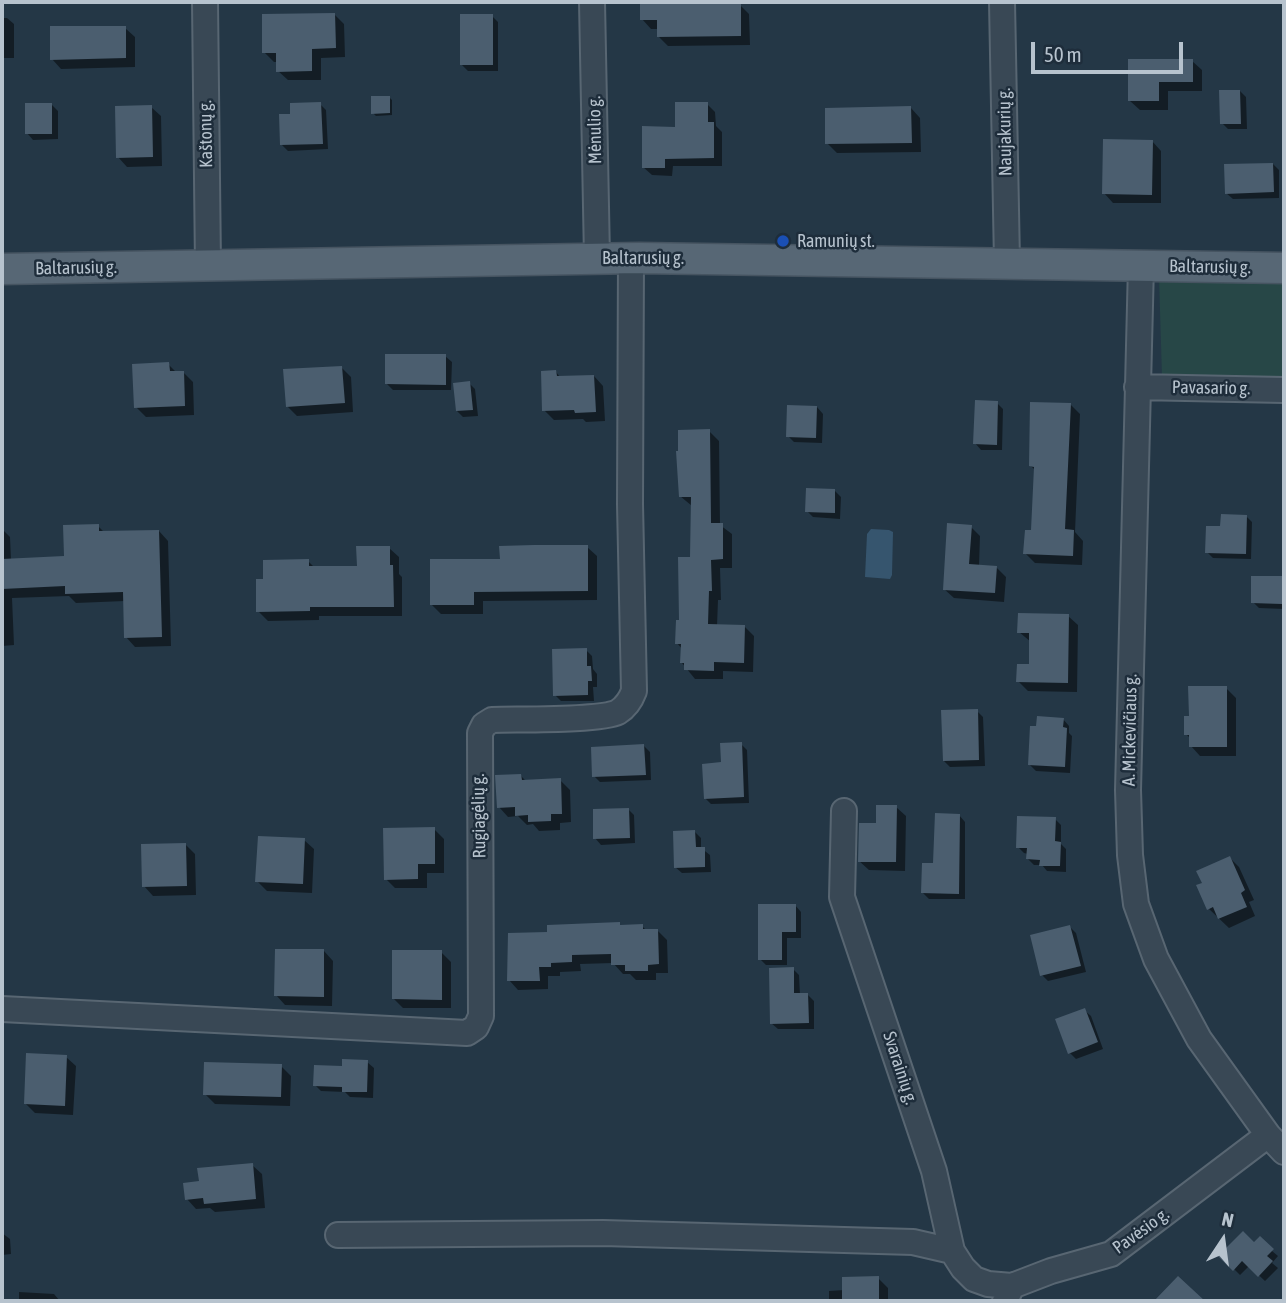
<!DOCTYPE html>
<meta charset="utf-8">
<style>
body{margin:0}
#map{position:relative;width:1286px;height:1303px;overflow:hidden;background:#243746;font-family:"Asap Condensed",sans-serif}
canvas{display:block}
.frame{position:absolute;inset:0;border:4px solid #b7c3ce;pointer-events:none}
.north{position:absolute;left:1188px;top:1205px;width:70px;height:70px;-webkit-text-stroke:5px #1e2d3b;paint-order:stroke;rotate:13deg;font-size:19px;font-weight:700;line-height:28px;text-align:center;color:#b7c3ce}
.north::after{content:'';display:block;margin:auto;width:24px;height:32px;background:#b7c3ce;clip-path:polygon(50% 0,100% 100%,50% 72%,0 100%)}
.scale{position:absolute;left:1031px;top:42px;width:152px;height:32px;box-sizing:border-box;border:4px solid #b7c3ce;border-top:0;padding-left:9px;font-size:21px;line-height:24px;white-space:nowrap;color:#b7c3ce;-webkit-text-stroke:5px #1e2d3b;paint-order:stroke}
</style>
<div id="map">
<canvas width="1286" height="1303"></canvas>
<div class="frame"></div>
<div class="north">N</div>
<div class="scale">50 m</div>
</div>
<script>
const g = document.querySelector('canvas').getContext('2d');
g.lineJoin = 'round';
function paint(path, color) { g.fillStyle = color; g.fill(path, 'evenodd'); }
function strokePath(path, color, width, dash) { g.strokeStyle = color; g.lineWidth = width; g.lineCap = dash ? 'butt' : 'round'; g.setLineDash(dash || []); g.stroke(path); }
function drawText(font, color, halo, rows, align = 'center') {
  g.font = font + ' "Asap Condensed",sans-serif'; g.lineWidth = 5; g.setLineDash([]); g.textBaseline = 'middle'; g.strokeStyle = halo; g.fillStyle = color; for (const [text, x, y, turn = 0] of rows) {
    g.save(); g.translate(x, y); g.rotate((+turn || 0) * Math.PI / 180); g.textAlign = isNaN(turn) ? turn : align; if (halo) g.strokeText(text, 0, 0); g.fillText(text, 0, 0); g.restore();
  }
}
paint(new Path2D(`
 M1159 277 1284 280V382L1162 377Z`), '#274747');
paint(new Path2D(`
 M871 529 889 530 893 532 892 575 890 579 865 577 867 534Z`), '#36556e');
paint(new Path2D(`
 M740 5 749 14 750 45 668 46 659 37V29H651L642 19Z
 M334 14 344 24 345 57 321 58V80H288L278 71V62H274L264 52Z
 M492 16 498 22V71H468L462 65Z
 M2 18H7L14 24V58H2Z
 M125 28 135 37V67L61 69 52 59Z
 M1130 61H1192L1202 70V91H1168V110H1140L1130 101Z
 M1240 91 1246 97 1247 129H1228L1222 123Z
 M389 97 392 100V115L376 116 373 113Z
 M320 104 326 110 328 149 288 151 282 145 292 116Z
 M707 104 715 112 716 126 722 132V166H673L672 176 652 175 643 167 677 128Z
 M52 105 58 111V139L33 140 27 133Z
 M151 107 161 116 162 166 127 167 118 157Z
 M911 108 920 118 921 152 837 153 827 143Z
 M1152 141 1161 151V203H1113L1104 193Z
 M1273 164 1279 170V198L1233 199 1226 193Z
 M445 356 452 362 451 390H393L387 384Z
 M168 364 177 373 183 372 193 382 194 415 146 417 136 407Z
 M341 367 351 377 353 412 297 416 287 406Z
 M556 372 561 378 594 376 603 386 605 421 586 422 583 419 554 420 544 410Z
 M469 383 475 389 478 416 463 417 457 411Z
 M997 403 1003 409 1002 450H981L975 443Z
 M1070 404 1080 414 1075 532 1083 541 1082 565 1035 563 1025 553 1033 532 1035 470 1031 466Z
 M817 407 823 414 822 443 794 442 788 436Z
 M709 431 719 441 720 525 732 534V568H720L721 600H718L717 626H744L754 636 753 672 723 671V679H695L682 663V649L677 643 692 559V506L680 496Z
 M835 491 841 497 840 519 813 517 807 511Z
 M1246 516 1252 522 1251 559 1213 558 1207 552 1222 528Z
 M98 526 105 533 159 531 168 541 171 646 135 647 126 637 125 601 76 603 69 596 12 598 14 645 2 646V529L10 537 11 560 66 558Z
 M971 527 980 536 979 566 996 567 1006 577 1004 602 954 598 944 589Z
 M587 547 597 556V600L483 601V614H441L432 605Z
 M389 548 399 557V574L402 577V616H319V620L268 621 258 611 265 581 308 561 315 568 358 567Z
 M1282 578 1284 580V609L1259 608 1253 602Z
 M1068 616 1078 625 1077 692 1028 691 1018 681 1030 666 1031 642 1019 632Z
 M586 650 592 656 593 669 597 674V687H593L594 701H561L555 695Z
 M1226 688 1236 698V756H1200L1191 746V739L1186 734 1191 718Z
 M977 711 983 717 985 766 950 767 944 761Z
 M1063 719 1069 726V733L1072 736 1070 773 1036 771 1030 765Z
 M741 744 747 750 749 803 711 804 705 798 723 764Z
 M644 746 650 752 651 780 600 782 594 776Z
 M521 776 527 782 560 780 570 790 571 822 560 823V830L539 831 533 824 527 825 518 816 508 817 499 807Z
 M896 807 906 816 905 871 869 870 859 861 877 825Z
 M628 809 634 815 635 843 601 845 595 838Z
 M959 815 965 822V899H929L923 893Z
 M1055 819 1061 825V844L1066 849V872L1047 871 1042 865H1034L1028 859V854L1024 853 1018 847Z
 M434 829 444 839V873H427V888H395L386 879Z
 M695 832 701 838V848L710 855 711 872 682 873 675 867Z
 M304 840 314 849 312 893 267 891 257 881Z
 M186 845 195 854 196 895 153 896 144 886Z
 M1230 858 1239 867 1254 900 1249 902 1255 916 1229 928 1209 909Z
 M795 905 801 912V938H787V965H766L760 959Z
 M621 926H642L647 931 657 930 667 940 668 973H656V980H636L630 974H623L613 963 580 964 581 971 560 972V976H548V989L518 990 509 980 549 934Z
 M1070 927 1076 933 1086 972 1048 981 1042 975Z
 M324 951 333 961 332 1006 285 1005 276 995Z
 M441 952 451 962V1008H403L394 999Z
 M793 969 799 975 800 995H808L814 1001V1029H778L771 1023Z
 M1084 1010 1091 1016 1103 1049 1076 1059 1070 1053Z
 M66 1057 76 1066 73 1115 35 1113 25 1103Z
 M367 1062 374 1068 373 1098 350 1097 345 1092 321 1091 315 1085 344 1068Z
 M281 1066 291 1076 290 1106 215 1104 205 1094Z
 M252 1165 262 1174 265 1208 215 1212 210 1208 196 1209 187 1199 201 1183Z
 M2 1233 10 1239 11 1254 2 1255Z
 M1254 1245 1272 1251 1278 1256 1272 1263 1278 1268 1265 1281 1249 1266 1240 1275 1221 1256Z
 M878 1278 888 1288V1301H829V1291L844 1290Z
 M19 1292 54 1294 60 1301H19Z`), '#0007');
paint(new Path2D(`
 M741 3V36L657 37V20H640V4Z
 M335 13 336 48 312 49V71L276 72V53H262V14Z
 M460 14H493V65H460Z
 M50 26H126V58L50 60Z
 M1128 59H1193V82H1159V101H1128Z
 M1219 90H1240L1241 124H1220Z
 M371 96H390V113L371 114Z
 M321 102 323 144 280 145 279 114H290V103Z
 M675 102H708V122H714V158L665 159V168H642V126L675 127Z
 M25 103H52V134H25Z
 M152 105 153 157 116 158 115 106Z
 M911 106 912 143 825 144V108Z
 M1103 139 1153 140 1152 195 1102 194Z
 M1273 163 1274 192 1225 194 1224 164Z
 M385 354H446V385L385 384Z
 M169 362 170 371H184L185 406 134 408 132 364Z
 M342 366 345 403 286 407 283 369Z
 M556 370 557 376 594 375 596 412 575 413 574 410 542 411 541 371Z
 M470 381 473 410 456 411 453 383Z
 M975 400 998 401 997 445 973 444Z
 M1030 402 1071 403 1065 529 1074 530 1073 556 1023 554 1025 530H1031L1034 467 1029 466Z
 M787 405 817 406 816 438 786 437Z
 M710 429 711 523H723V559L711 560 712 591H709L708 624 745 625 744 663 714 662V671L684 670V663H680L681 644H675L676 620H679L678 557H690L691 497H679L676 451H678V430Z
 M806 488 835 489V513L805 512Z
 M1221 514 1247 515 1246 554 1205 553 1206 526H1220Z
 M947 523 972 525 969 564 997 566 995 593 943 590Z
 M99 524V531L159 530 162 637 124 638 123 592 65 594V586L2 589V559L64 556 63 525Z
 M534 545H588V591L474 592V605H430V559H500L499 546Z
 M356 546H390V565H393L394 607H310V611L256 612V579H263V560L309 559V566H357Z
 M1251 576H1283L1282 604 1251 603Z
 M1018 613 1069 614 1068 683 1016 682 1017 664H1029V633H1017Z
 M587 648V666H591L592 681H588V695L553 696 552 649Z
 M1188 686H1227V747H1189V735H1184V716H1189Z
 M978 709 979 760 943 761 941 710Z
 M1037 716 1064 718 1063 727 1067 728 1065 767 1028 765 1030 726H1036Z
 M742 742 744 797 704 799 702 764 721 762 720 743Z
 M644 744 646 775 592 777 591 747Z
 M521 774 522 780 561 778 562 814H551V821L528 822V815L515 816V807L497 808 495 775Z
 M876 805H897L896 862H858L859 823H876Z
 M629 808 630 838 593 839V809Z
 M935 813 960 814 959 894 921 893 922 863H933Z
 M1017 816 1056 817 1055 841 1061 842 1060 866H1039L1040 860 1026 859 1027 848H1016Z
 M435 827V864H418V879L384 880 383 828Z
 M695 830 696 847H705V867L674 868 673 831Z
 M258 836 305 838 303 884 255 882Z
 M186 843 187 886 142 887 141 844Z
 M1230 856 1245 890 1241 893 1247 907 1218 919 1213 907 1207 910 1196 885 1202 883 1196 871Z
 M758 904H796V932H782V960H758Z
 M620 922V925L643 924V929H658L659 964 648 965V971H625V965H611V954L572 955V962L551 963V967H539L540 981H507L508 933 547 932V925Z
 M1070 925 1081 966 1040 976 1030 935Z
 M275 949H324V997L274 996Z
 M392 950H442V1000L392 999Z
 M794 967V993H808L809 1023 770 1024 769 968Z
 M1085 1008 1098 1042 1068 1054 1055 1019Z
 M26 1053 67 1055 65 1106 24 1104Z
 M342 1059 368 1060 367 1092H342V1087L313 1086 314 1065 342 1066Z
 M204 1062 282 1064 281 1097 203 1095Z
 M253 1163 256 1199 204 1204 203 1198 185 1200 183 1183 199 1181 197 1168Z
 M1243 1231 1254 1242 1260 1236 1274 1249 1267 1256 1273 1261 1258 1277 1242 1261 1233 1271 1218 1256Z
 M879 1276V1301H842V1277Z
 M1178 1276 1205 1301H1154Z`), '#4b5e6f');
const minor = new Path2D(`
 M205 2 208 266
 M592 2 597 258
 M1002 2 1007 262
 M1141 265 1128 790 1130 855 1136 904 1156 959 1199 1039 1268 1135 1284 1152
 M1137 387 1284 390
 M844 811 842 897 934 1171 952 1251 963 1268 974 1279 988 1284 1012 1286
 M2 1009 467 1033 476 1027 481 1016 480 733 484 725 492 720C516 719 600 721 618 712 626 707 631 699 634 691L630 504 631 258
 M338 1235 603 1233 913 1242 952 1251
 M1005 1301 1012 1286 1051 1271 1111 1254 1268 1135`);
const major = new Path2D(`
 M2 269 639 258 1284 268`);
strokePath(minor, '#586672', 28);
strokePath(major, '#465461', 33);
strokePath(minor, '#394855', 24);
strokePath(major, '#576775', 30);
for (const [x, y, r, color] of [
 [783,241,7,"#1a4fb4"]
]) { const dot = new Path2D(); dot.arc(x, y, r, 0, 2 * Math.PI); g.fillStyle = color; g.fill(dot); strokePath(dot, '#1e2d3b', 2.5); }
drawText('18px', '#b7c3ce', '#1e2d3b', [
 ["Mėnulio g.",595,130,-91],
 ["Naujakurių g.",1005,132,-91],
 ["Kaštonų g.",206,134,-91],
 ["Baltarusių g.",643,258],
 ["Baltarusių g.",1210,267,1],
 ["Baltarusių g.",76,268,-1],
 ["Pavasario g.",1211,388,1],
 ["A. Mickevičiaus g.",1130,730,-89],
 ["Rugiagėlių g.",479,816,-91],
 ["Svarainių g.",900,1068,72],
 ["Pavėsio g.",1141,1231,-36]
]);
drawText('18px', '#b7c3ce', '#1e2d3b', [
 ["Ramunių st.",797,241]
], 'left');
</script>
